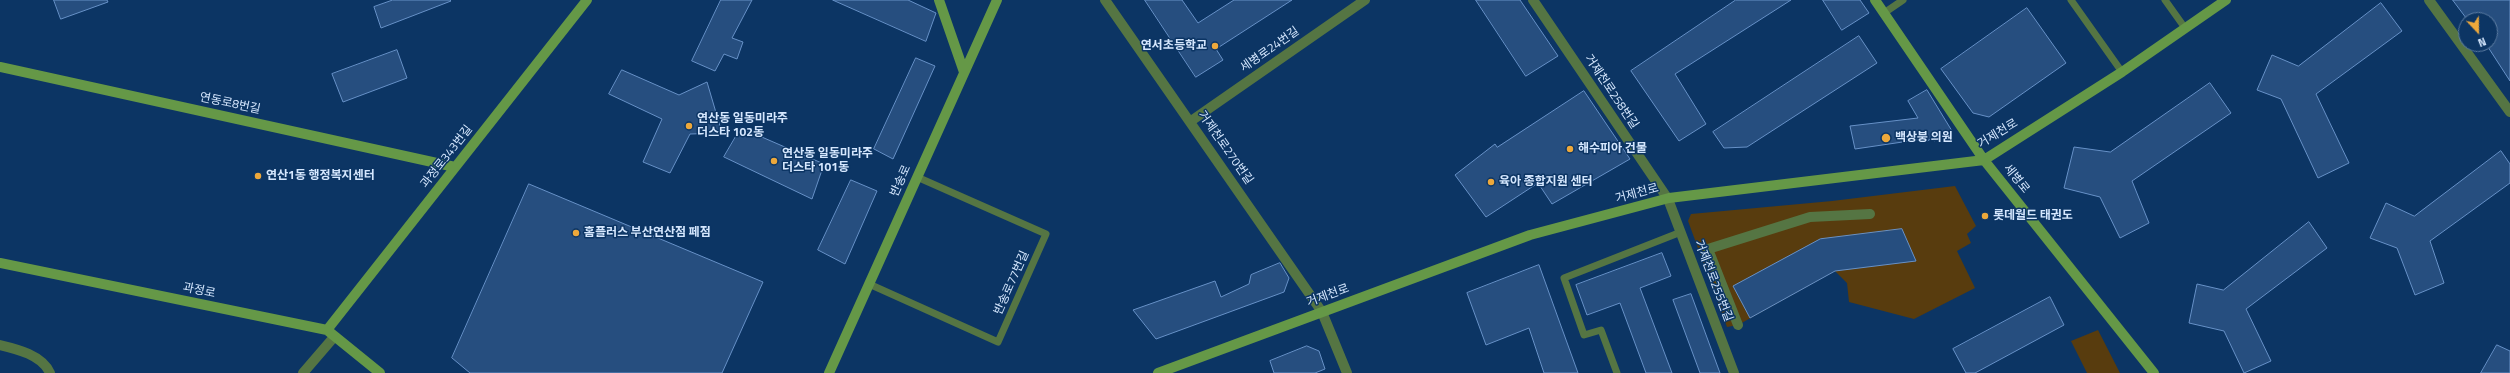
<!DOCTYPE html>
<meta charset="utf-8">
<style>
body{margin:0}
#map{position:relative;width:2510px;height:373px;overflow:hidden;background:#0c3564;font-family:"Titillium Web",sans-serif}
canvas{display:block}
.north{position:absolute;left:2458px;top:12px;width:40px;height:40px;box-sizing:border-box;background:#0c3564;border:1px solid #5c7ca2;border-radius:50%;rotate:158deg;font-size:11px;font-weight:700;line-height:16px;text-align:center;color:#d5e7fe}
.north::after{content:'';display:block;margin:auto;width:14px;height:18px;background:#eda83b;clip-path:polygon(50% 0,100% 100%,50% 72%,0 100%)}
</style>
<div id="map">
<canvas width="2510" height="373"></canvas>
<div class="north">N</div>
</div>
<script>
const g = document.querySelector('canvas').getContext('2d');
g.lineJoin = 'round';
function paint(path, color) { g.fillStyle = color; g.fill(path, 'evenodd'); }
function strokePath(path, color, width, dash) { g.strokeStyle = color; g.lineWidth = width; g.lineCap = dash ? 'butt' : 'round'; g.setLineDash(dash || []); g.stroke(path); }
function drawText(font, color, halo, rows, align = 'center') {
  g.font = font + ' "Titillium Web","Noto Sans KR",sans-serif'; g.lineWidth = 3; g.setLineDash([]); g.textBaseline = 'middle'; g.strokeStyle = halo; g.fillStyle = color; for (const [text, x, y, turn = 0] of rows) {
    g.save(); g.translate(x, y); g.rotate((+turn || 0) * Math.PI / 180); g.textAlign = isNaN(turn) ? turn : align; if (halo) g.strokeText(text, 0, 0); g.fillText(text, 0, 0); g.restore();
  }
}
paint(new Path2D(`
 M1955 186 1976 226 1967 234 1971 243 1957 251 1975 288 1914 319 1849 302 1847 283 1835 271 1738 325 1727 327 1688 221 1691 214 1832 201Z
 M2098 330 2120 373H2087L2071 341Z`), '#583c0e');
const building = new Path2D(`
 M54 0H107L108 2 61 19Z
 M393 0H450L451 1 381 28 374 7Z
 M721 0H752L732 38 743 42 737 59 724 54 715 71 692 61Z
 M833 0H908L936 13 926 41Z
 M1145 0H1182L1198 23 1234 0H1292L1216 49 1223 60 1196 77Z
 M1476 0H1520L1558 56 1526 76Z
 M1736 0H1791L1675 74 1706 124 1679 141 1631 71Z
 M1823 0H1860L1869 13 1842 30Z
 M2453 0H2510V81L2486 44H2490V20H2468Z
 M2381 3 2402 31 2316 94 2349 163 2318 178 2281 99 2257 90 2272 55 2298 66Z
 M2027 8 2066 63 1989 117 1973 113 1941 69Z
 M1859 36 1877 63 1747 147 1724 148 1713 132Z
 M397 50 407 78 343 102 332 74Z
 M916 58 935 66 893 159 874 149Z
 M622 70 679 95 707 82 722 133 690 134 670 173 643 162 662 119 609 94Z
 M2210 83 2231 113 2132 181 2149 223 2120 238 2100 197 2064 188 2074 147 2110 152Z
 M1927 90 1952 131 1934 141 1933 138 1925 142 1923 139 1855 149 1850 126 1918 118 1908 101Z
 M1584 91 1630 159 1552 204 1538 183 1486 217 1455 175 1495 144 1497 147Z
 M741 128 824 164 812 199 724 157Z
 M2501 151 2510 164V183L2430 241 2444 283 2415 295 2397 248 2370 238 2386 203 2414 216Z
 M851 180 877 191 845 264 818 250Z
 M529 184 763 282 722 373H470L452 358Z
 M2309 222 2327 248 2246 309 2271 361 2244 373 2224 331 2189 323 2197 284 2223 290Z
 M1902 229 1916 261 1835 271 1750 318 1733 286 1820 239Z
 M1662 253 1671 276 1640 288 1672 373H1646L1620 303 1587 315 1576 285Z
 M1280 263 1289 278 1284 292 1156 339 1133 310 1215 281 1221 297 1249 284 1251 275Z
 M1539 265 1561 326 1578 373H1544L1529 328 1486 345 1467 293Z
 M1691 294 1720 373H1700L1673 300Z
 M2050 297 2064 325 1975 373H1966L1953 349Z
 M2497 345 2510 351V373H2481Z
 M1307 346 1319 351 1325 369 1315 373H1274L1270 361Z`);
paint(building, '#264e7f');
strokePath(building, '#6791c7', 1);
strokePath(new Path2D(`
 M2071 0 2122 72
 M2165 0 2185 28
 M1884 13 1903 0
 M869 284 998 342 1046 234 917 177
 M1617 373 1601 330 1584 335 1564 278 1681 232`), '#557543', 7);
strokePath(new Path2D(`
 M1105 0 1322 312 1347 373
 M1533 0 1668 199 1734 373
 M2429 0 2510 112
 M1191 121 1365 0
 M1738 325 1708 249 1810 217 1870 214
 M0 345C17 349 42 355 50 373
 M303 373 334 337`), '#557543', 10);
strokePath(new Path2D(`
 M939 0 964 72
 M1875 0 1984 160 2154 373
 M0 67 455 167
 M0 263 327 330 380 373
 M327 330 587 0
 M829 373 997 0
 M1158 373 1530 235 1669 198 1984 160 2122 72 2226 0`), '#659847', 10);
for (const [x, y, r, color] of [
 [1215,46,4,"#eda83b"],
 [689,126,4,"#eda83b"],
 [1886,138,5,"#eda83b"],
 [1570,149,4,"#eda83b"],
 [774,161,4,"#eda83b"],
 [258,176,4,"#eda83b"],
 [1491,182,4,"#eda83b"],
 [1985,216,4,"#eda83b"],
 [576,233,4,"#eda83b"]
]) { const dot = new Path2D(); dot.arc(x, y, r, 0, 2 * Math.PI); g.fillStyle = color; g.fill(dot); strokePath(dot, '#0c3564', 1.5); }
drawText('bold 12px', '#d5e7fe', '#0c3564', [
 ["연서초등학교",1207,46,"right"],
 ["연산동 일동미라주",697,119],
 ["더스타 102동",697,133],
 ["백상붕 의원",1895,138],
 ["해수피아 건물",1578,149],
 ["연산동 일동미라주",782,154],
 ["더스타 101동",782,168],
 ["연산1동 행정복지센터",266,176],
 ["육아 종합지원 센터",1499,182],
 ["롯데월드 태권도",1993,216],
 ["홈플러스 부산연산점 페점",584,233]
], 'left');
drawText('12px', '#d5e7fe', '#0c3564', [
 ["세병로24번길",1270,50,-35],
 ["거제천로258번길",1611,92,56],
 ["연동로8번길",230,104,12],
 ["거제천로",1998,134,-31],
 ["거제천로270번길",1225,148,55],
 ["과정로343번길",447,157,-52],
 ["세병로",2016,179,51],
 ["반송로",901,181,-66],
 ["거제천로",1637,194,-15],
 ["거제천로255번길",1713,281,69],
 ["반송로77번길",1012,283,-66],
 ["과정로",199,291,12],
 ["거제천로",1328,296,-20]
]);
</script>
